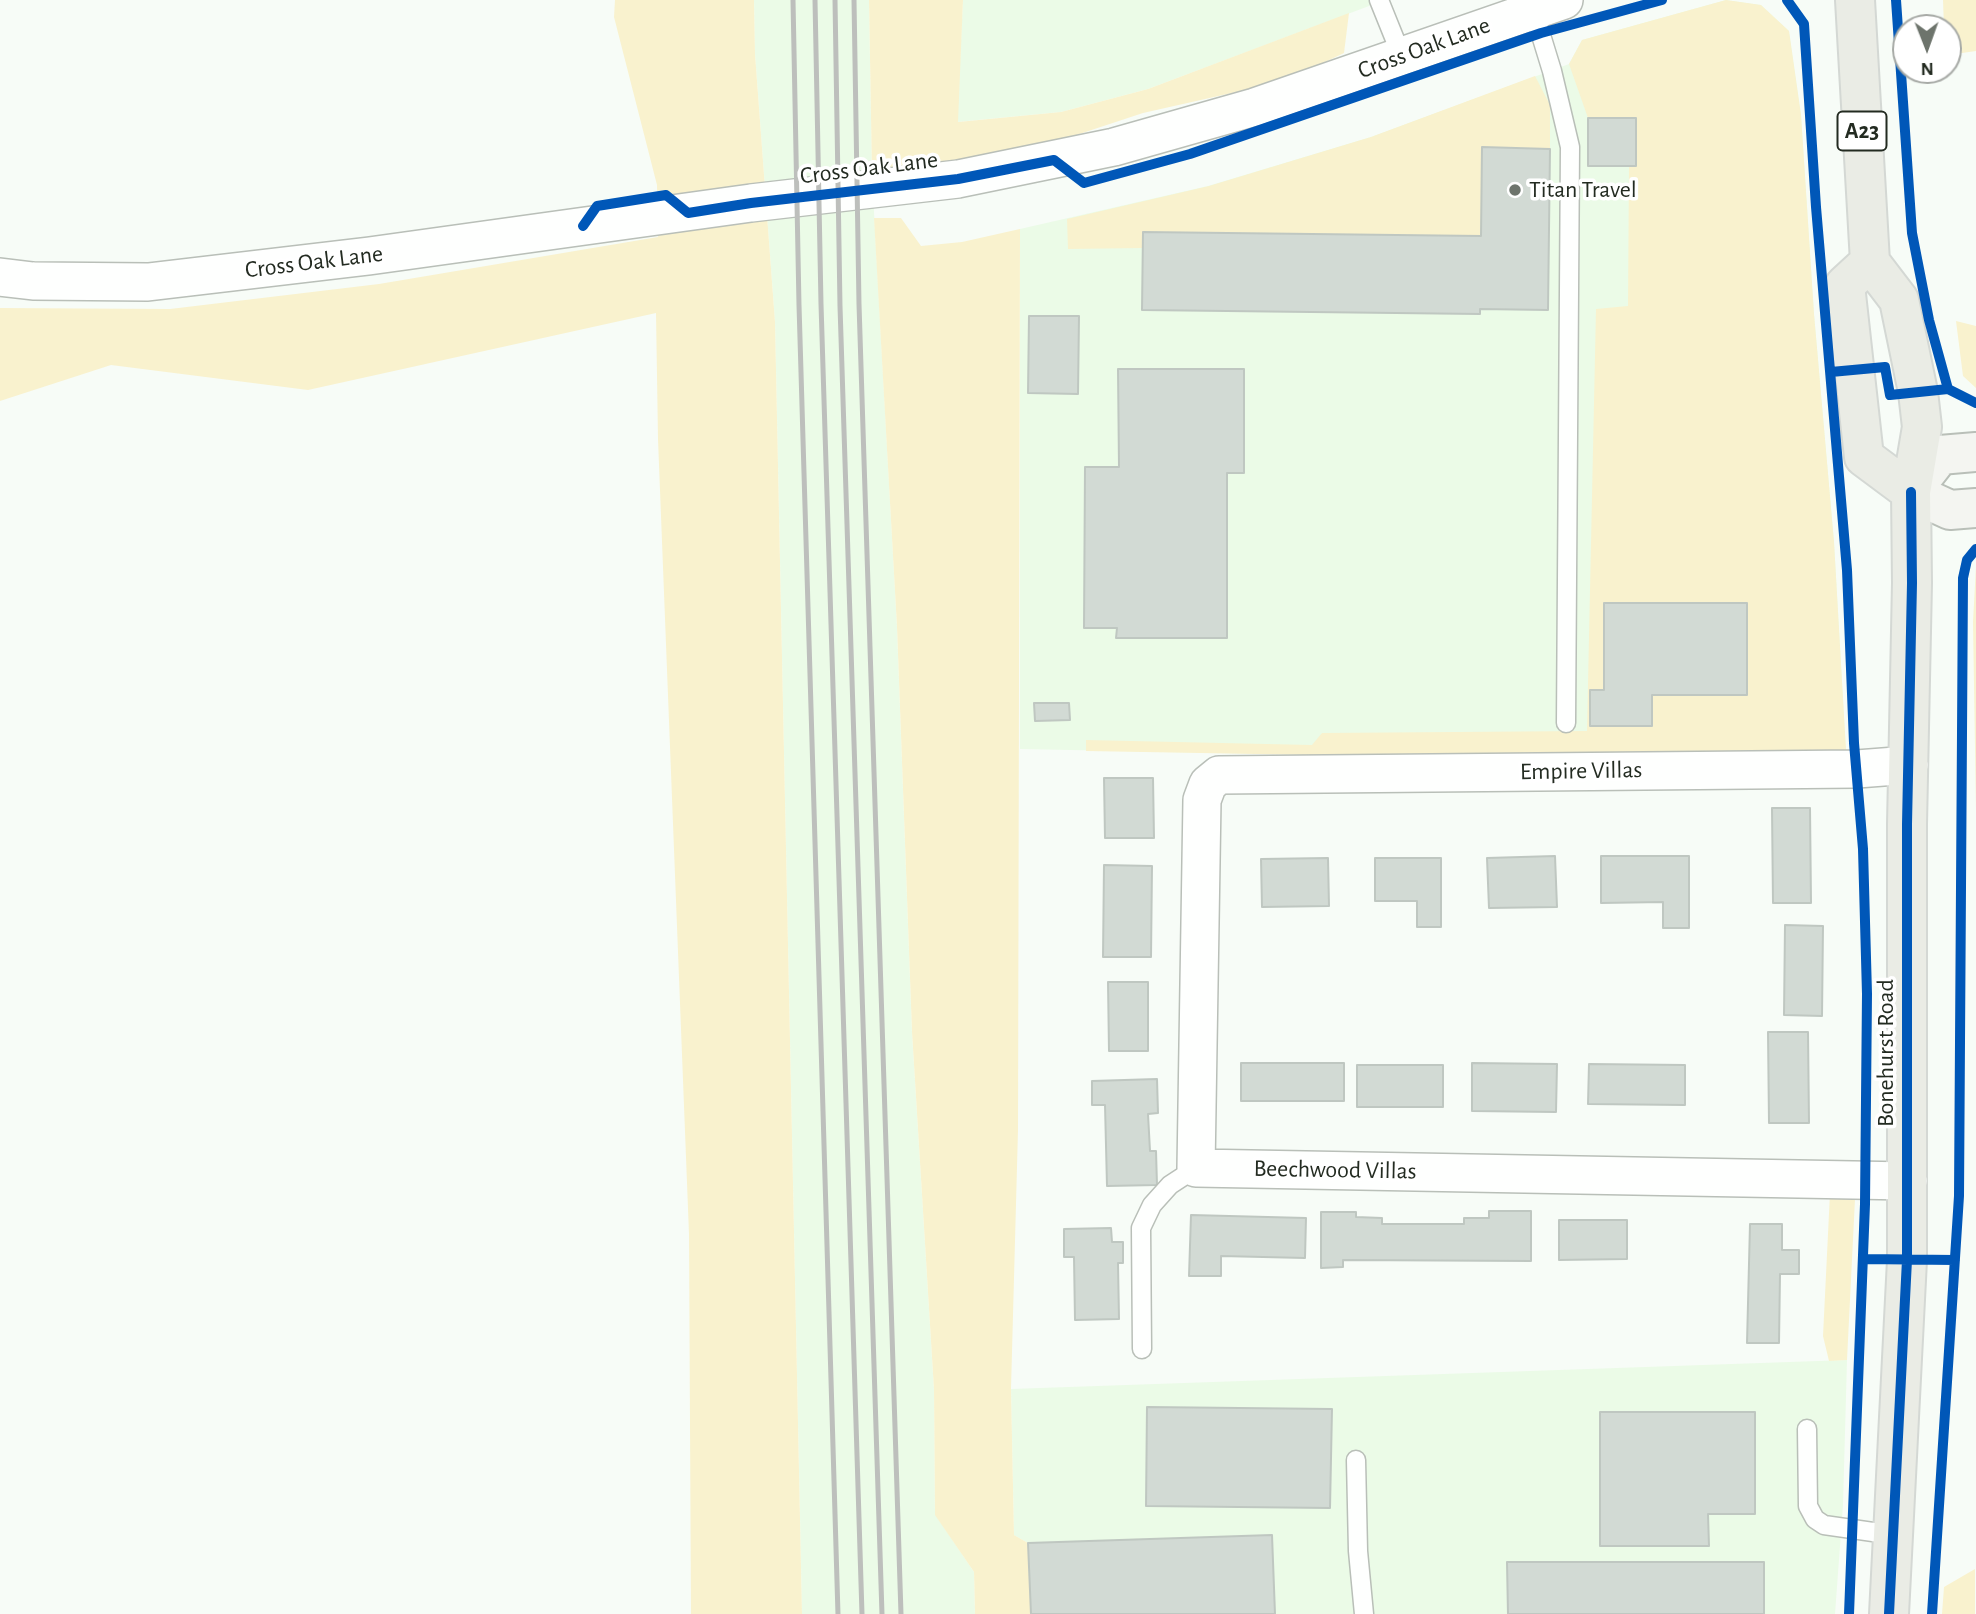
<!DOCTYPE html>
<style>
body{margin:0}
#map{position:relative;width:1976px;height:1614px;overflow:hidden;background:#f7fcf7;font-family:"Alegreya Sans",sans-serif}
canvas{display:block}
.north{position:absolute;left:1892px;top:14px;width:70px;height:70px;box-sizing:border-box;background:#fff;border:2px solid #a7aaa6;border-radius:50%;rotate:179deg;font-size:19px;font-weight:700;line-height:28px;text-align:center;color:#232b21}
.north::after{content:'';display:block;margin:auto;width:24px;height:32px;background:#6d746c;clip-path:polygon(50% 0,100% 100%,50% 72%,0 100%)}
</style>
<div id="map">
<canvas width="1976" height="1614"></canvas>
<div class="north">N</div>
</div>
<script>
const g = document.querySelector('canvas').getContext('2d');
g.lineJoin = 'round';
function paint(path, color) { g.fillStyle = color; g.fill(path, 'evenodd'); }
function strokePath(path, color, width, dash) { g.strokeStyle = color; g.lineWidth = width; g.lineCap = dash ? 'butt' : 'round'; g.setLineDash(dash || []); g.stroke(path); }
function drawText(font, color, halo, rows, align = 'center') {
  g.font = font + ' "Alegreya Sans",sans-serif'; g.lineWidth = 7; g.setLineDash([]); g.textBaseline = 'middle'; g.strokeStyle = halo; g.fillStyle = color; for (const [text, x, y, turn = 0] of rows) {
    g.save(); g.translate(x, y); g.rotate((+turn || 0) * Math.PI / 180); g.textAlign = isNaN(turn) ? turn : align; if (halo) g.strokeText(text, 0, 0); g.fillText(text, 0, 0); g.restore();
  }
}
paint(new Path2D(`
 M754 0H869L872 176 897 627 912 1032 934 1390 935 1514 974 1572 975 1614H802L775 322 755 54Z
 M963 0H1385L1148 89 1061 112 957 122Z
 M1726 0 1761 5 1789 31 1801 115 1814 314 1834 542 1846 751 1372 756 1020 749V229L1208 186 1371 137 1569 64 1582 40Z
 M1847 1360 1843 1505 1835 1614H1031L1028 1543 1014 1535 1011 1389Z`), '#ebfbe7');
paint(new Path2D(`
 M615 0H754L755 54 775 322 802 1614H691L689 1234 658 439 656 313 308 390 111 365 0 401V308L170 309 379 284 658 237 657 185 614 17Z
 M869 0H963L958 122 1061 112 1148 89 1349 13 1344 53 1285 81 1143 113 1034 149 872 176Z
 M1726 0 1761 5 1789 31 1801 115 1814 314 1834 542 1846 751 1372 756 1086 751V740L1312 745 1322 733 1587 731 1596 309 1628 306 1629 166H1636V119L1588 118 1569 64 1582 40Z
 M1943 0H1976V51L1948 55V28H1944Z
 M1535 76 1550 105V149L1482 148 1481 236 1144 232 1143 248 1068 249 1067 219 1209 186 1371 137Z
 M874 218H901L921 246 962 242 1020 229 1018 1130 1011 1389 1014 1535 1028 1543 1031 1614H975L974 1572 935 1515 934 1390 912 1032 897 627Z
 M1956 321 1976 326V388L1963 376Z
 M1976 566V811L1973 622Z
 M1830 1193 1855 1199 1847 1360 1829 1361 1823 1336Z
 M1975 1569V1614H1942L1944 1587Z`), '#f9f2ce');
const building = new Path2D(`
 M1588 118H1636V166H1588Z
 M1482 147 1550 149 1548 310 1480 309V314L1142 310 1143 232 1481 236Z
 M1029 316H1079L1078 394 1028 393Z
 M1118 369H1244V473H1227V638H1116L1117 628H1084L1085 467H1119Z
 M1604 603H1747V695H1652V726H1590V690H1604Z
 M1034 703H1069L1070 720 1035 721Z
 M1104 778H1153L1154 838H1105Z
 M1772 808H1810L1811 903H1773Z
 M1555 856 1557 907 1489 908 1487 858Z
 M1601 856H1689V928H1663V902L1601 903Z
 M1328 858 1329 906 1262 907 1261 859Z
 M1375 858H1441V927H1417V901H1375Z
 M1104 865 1152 866 1151 957H1103Z
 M1785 925 1823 926 1822 1016 1784 1015Z
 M1108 982H1148V1051H1109Z
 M1768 1032H1808L1809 1123H1769Z
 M1241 1063H1344V1101H1241Z
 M1472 1063 1557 1064 1556 1112 1472 1111Z
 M1589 1064 1685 1065V1105L1588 1104Z
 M1357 1065H1443V1107H1357Z
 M1157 1079 1158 1113 1148 1114 1150 1151H1156L1157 1185 1107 1186 1105 1105H1092V1081Z
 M1489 1211H1531V1261L1343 1260V1267L1321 1268V1212H1356V1217L1382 1218V1224H1464V1218H1489Z
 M1191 1215 1306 1218 1305 1258 1221 1256V1276H1189Z
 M1559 1220H1627V1259L1559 1260Z
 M1750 1224H1782V1250H1799V1274H1780L1779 1343H1747Z
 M1111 1228 1112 1242H1123V1263H1118L1119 1319 1075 1320 1074 1257H1064V1229Z
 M1147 1407 1332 1409 1330 1508 1146 1506Z
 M1600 1412H1755V1514H1708L1709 1546H1600Z
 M1272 1535 1275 1614H1031L1028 1543Z
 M1507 1562H1764V1614H1508Z`);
paint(building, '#d2dad4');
strokePath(building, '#bfc7c1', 2);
const lane = new Path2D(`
 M1379 0 1402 57
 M1533 9 1552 71 1570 147 1566 723
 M1142 1349 1141 1228 1152 1205 1170 1185 1196 1168
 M1807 1429 1808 1506 1815 1519 1824 1525 1894 1535
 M1356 1460 1358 1551 1364 1614`);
const street = new Path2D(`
 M0 277 33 281 148 282 369 256 751 203 958 179 1114 147 1255 107 1564 0
 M1908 1181 1196 1168 1202 800 1208 784 1219 775 1857 769 1909 765`);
const secondary = new Path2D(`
 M1976 452 1940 455 1911 492 1950 510 1976 508`);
const primary = new Path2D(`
 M1855 0 1870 262 1899 300 1918 392 1922 427 1911 492 1912 583 1907 824V1260L1889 1614
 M1870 262 1845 285 1864 457 1911 492`);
strokePath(lane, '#b9bfb8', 21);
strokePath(street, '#b9bfb8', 40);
strokePath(secondary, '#b9bfb8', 42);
strokePath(primary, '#d4d8d4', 42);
strokePath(lane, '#fefffe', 18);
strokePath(street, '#fefffe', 37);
strokePath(secondary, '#f4f5f1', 38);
strokePath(primary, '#eaece5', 38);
strokePath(new Path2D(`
 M793 0 799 305 838 1614
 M815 0 821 304 862 1614
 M835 0 840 306 882 1614
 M854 0 859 304 901 1614`), '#bdbfbc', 5);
strokePath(new Path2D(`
 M1787 0 1804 24 1816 207 1847 570 1854 743 1863 849 1867 994 1865 1204 1849 1614
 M1896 0 1912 233 1929 320 1948 389
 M583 226 597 206 666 195 688 213 751 203 958 179 1054 160 1084 183 1190 154 1541 33 1662 0
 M1831 372 1885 367 1890 395 1948 389 1976 403
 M1863 1259 1955 1260
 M1889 1614 1907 1260V824L1912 583 1911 492
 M1932 1614 1959 1196 1963 578 1967 560 1976 549`), '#0057b8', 10);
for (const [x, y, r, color] of [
 [1515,190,7,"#6d746c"]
]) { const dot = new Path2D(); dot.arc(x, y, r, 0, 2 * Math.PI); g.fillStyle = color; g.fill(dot); strokePath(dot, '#fff', 2.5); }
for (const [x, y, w] of [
 [1862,131,49]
]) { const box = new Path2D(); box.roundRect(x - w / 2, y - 19.5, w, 39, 5); g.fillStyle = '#fff'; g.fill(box); strokePath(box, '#232b21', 2); }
drawText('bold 23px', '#232b21', null, [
 ["A23",1862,131]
]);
drawText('24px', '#232b21', '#fff', [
 ["Cross Oak Lane",1424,48,-20],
 ["Cross Oak Lane",869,168,-7],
 ["Cross Oak Lane",314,262,-7],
 ["Empire Villas",1581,771,-1],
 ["Bonehurst Road",1886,1053,-90],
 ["Beechwood Villas",1335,1170,1]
]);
drawText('24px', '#232b21', '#fff', [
 ["Titan Travel",1529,190]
], 'left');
</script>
